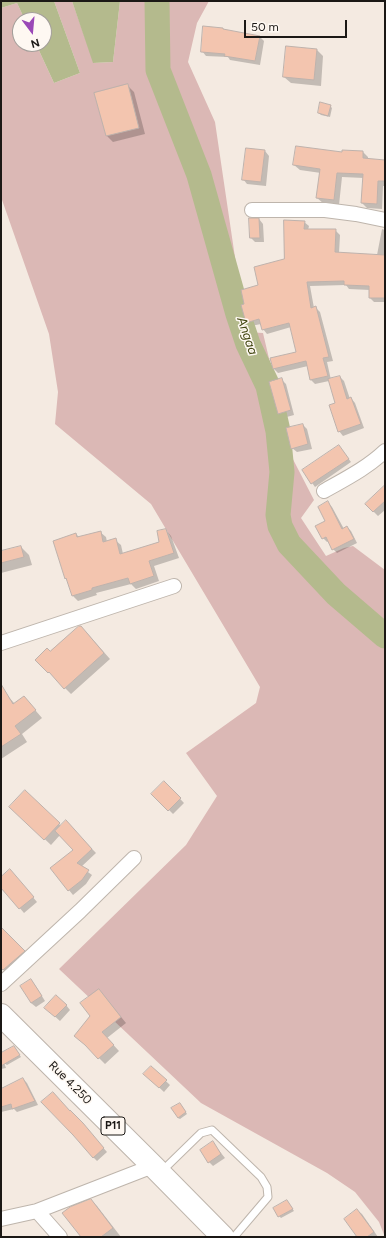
<!DOCTYPE html>
<style>
body{margin:0}
#map{position:relative;width:386px;height:1238px;overflow:hidden;background:#f4eae1;font-family:Figtree,sans-serif}
canvas{display:block}
.frame{position:absolute;inset:0;border:2px solid #1b1815;pointer-events:none}
.north{position:absolute;left:12px;top:12px;width:40px;height:40px;box-sizing:border-box;background:#fef8f2;border:1px solid #a39e9a;border-radius:50%;rotate:164deg;font-size:11px;font-weight:700;line-height:16px;text-align:center;color:#1b1815}
.north::after{content:'';display:block;margin:auto;width:14px;height:18px;background:#9a48b7;clip-path:polygon(50% 0,100% 100%,50% 72%,0 100%)}
.scale{position:absolute;left:244px;top:20px;width:103px;height:18px;box-sizing:border-box;border:2px solid #1b1815;border-top:0;padding-left:5px;font-size:12px;line-height:14px;white-space:nowrap;color:#1b1815;-webkit-text-stroke:3px #fef8f2;paint-order:stroke}
</style>
<div id="map">
<canvas width="386" height="1238"></canvas>
<div class="frame"></div>
<div class="north">N</div>
<div class="scale">50 m</div>
</div>
<script>
const g = document.querySelector('canvas').getContext('2d');
g.lineJoin = 'round';
function paint(path, color) { g.fillStyle = color; g.fill(path, 'evenodd'); }
function strokePath(path, color, width, dash) { g.strokeStyle = color; g.lineWidth = width; g.lineCap = dash ? 'butt' : 'round'; g.setLineDash(dash || []); g.stroke(path); }
function drawText(font, color, halo, rows, align = 'center') {
  g.font = font + ' Figtree,sans-serif'; g.lineWidth = 3; g.setLineDash([]); g.textBaseline = 'middle'; g.strokeStyle = halo; g.fillStyle = color; for (const [text, x, y, turn = 0] of rows) {
    g.save(); g.translate(x, y); g.rotate((+turn || 0) * Math.PI / 180); g.textAlign = isNaN(turn) ? turn : align; if (halo) g.strokeText(text, 0, 0); g.fillText(text, 0, 0); g.restore();
  }
}
paint(new Path2D(`
 M54 1H72L94 63 113 62 120 1H209L197 23 188 62 215 122 246 332 263 333 275 384 282 438 314 500 301 518 326 556 344 548 353 546 385 570V1237L379 1222 355 1192 327 1173 201 1103 59 969 186 845 217 796 186 753 256 703 260 687 151 504 55 424 58 392 49 334 1 197V8L17 3 25 20H20V44H36L54 83 80 73Z`), '#dbb8b5');
paint(new Path2D(`
 M1 1H54L80 73 54 83 36 44H44V20H25L17 3 1 8Z
 M72 1H120L113 62 93 63Z`), '#b4ba8d');
paint(new Path2D(`
 M204 27 223 29 225 31 260 37 264 41 260 65 230 60 228 57 206 56 202 51Z
 M317 50 323 56 321 86 291 83 284 77Z
 M127 85 134 92 145 134 113 142 107 136Z
 M330 106 332 108 330 117 321 115 319 113Z
 M265 151 269 156 266 186 247 184 243 179Z
 M363 152 368 157V160L385 161V186H383L382 209 367 208 362 203 364 178 342 177 339 205 323 203 317 198 321 173 300 170 294 165 343 153Z
 M259 219 263 224 264 242H255L251 238Z
 M304 222 309 226 308 230H335L340 235 339 253 377 255 382 229 385 230V302H374L370 298V290L349 289 346 285 310 286 314 308H316L320 312 333 361 327 362 331 380 340 377 344 381 350 399 351 398 355 403 364 428 343 436 339 431 336 404 329 381 315 384 311 380 308 366 278 373 274 369 272 359 297 352 291 327 267 334 263 329 261 324 251 326 247 322 260 286 285 260Z
 M281 379 286 384 294 415 283 418 279 413Z
 M303 425 307 429 312 449 297 452 292 448Z
 M339 446 351 462 315 487 303 470Z
 M385 487V510L378 516 366 504Z
 M328 503 332 507 344 529 347 527 351 531 357 543 337 553 333 549 329 541 327 542 323 538 327 522Z
 M166 530 171 536 179 558 154 566 159 581 136 589 131 584 96 593 97 595 78 601 73 596 68 581 65 578 76 534 79 537 100 532 106 537 107 542 115 540 121 545 123 554 160 542Z
 M21 547 29 555 32 565 1 573V552Z
 M87 633 110 659 71 694 37 660Z
 M5 693 15 704 24 697 42 718 22 734 27 742 1 759V695Z
 M164 782 184 803 173 814 153 794Z
 M25 791 61 826H70L96 853 81 867 92 875 86 884 73 895 51 868 74 850 60 835 51 845 17 813Z
 M14 875 37 902 24 913 1 886V879Z
 M1 928 30 957 10 976 1 967Z
 M31 980 35 985 45 1001 36 1007 31 1003Z
 M104 996 126 1023 107 1038 119 1051 105 1064 91 1050 75 1036 91 1016Z
 M66 1005 70 1010 60 1021 50 1012Z
 M15 1048 21 1057 7 1065 4 1063 6 1068 1 1069V1053Z
 M151 1067 170 1085 164 1092 149 1078Z
 M23 1079 27 1083 38 1105 17 1112 14 1109 1 1112V1097Z
 M182 1106 187 1114 180 1119 178 1118Z
 M70 1112 74 1115 107 1152 97 1161 93 1157Z
 M213 1143 225 1158 213 1166 209 1162Z
 M91 1200 97 1206 121 1237H82Z
 M287 1201 294 1211 281 1218 279 1216Z
 M357 1210 362 1214 378 1237H359Z`), '#0003');
strokePath(new Path2D(`
 M157 1 158 70 199 175 238 314 248 344 268 386 278 431 282 472 278 515 280 526 289 544 336 594 385 636`), '#b4ba8d', 25);
const building = new Path2D(`
 M203 26 223 28V29L260 36 255 61 224 56 225 54 201 52Z
 M286 46 317 49 314 80 283 77Z
 M128 84 139 128 106 136 94 93Z
 M320 102 331 105 328 116 318 113Z
 M296 146 342 152V150L363 151V158L385 160V181H378L377 204 361 203 363 174 337 173 334 200 316 198 320 169 293 165Z
 M246 148 265 150 261 182 242 180Z
 M249 218H259L260 238H250Z
 M284 220 305 221 304 229H336L335 252 385 255V298H369V286L344 285V281L307 282 311 308 316 306 329 357 323 358 328 376 310 380 306 361 273 369 270 358 296 352 289 323 262 330 259 319 246 323 241 305 244 304 241 290 258 285 254 267 284 259Z
 M340 376 347 399 351 397 361 424 338 432 329 405 335 403 328 379Z
 M282 378 291 410 278 414 269 382Z
 M303 424 308 444 291 449 286 428Z
 M339 445 349 459 311 484 302 470Z
 M385 485V501L373 512 365 504Z
 M328 501 342 529 347 526 354 539 332 550 326 537 322 539 315 526 325 521 318 507Z
 M166 529 174 553 149 561 154 576 130 584 128 578 92 588V590L72 596 66 578 65 579 53 541 76 533 77 537 101 531 103 542 116 538 120 554 159 542 157 531Z
 M21 546 24 557 1 563V551Z
 M79 626H81L104 653 64 689 49 672 48 673 35 660 47 648 50 651Z
 M1 684 13 704 24 696 36 710 15 726 21 734 1 747Z
 M164 781 181 798 168 811 151 794Z
 M25 790 60 823 44 840 9 807Z
 M66 820 92 849 77 863 89 870 82 880 68 891 50 868 73 850 55 831Z
 M10 869 34 897 19 909 1 888V877Z
 M1 927 25 951 3 970 1 968Z
 M31 979 42 996 31 1003 20 986Z
 M99 989 121 1017 102 1032 114 1045 98 1059 85 1045 74 1036 90 1016 80 1003Z
 M56 995 67 1005 55 1017 44 1008Z
 M14 1046 20 1055 1 1066V1053Z
 M151 1066 167 1080 159 1088 143 1074Z
 M23 1078 35 1101 12 1109 11 1104 1 1107V1089Z
 M53 1092 70 1111V1110L83 1123 104 1148 93 1158 73 1135 41 1102Z
 M180 1103 186 1112 178 1118 171 1108Z
 M213 1141 221 1154 208 1163 200 1150Z
 M91 1199 113 1228 101 1237H81L62 1213 70 1207Z
 M287 1200 293 1209 278 1217 273 1208Z
 M357 1209 374 1232 367 1237H357L344 1219Z`);
paint(building, '#f3c5af');
strokePath(building, '#beb2ac', 1);
const service = new Path2D(`
 M161 1172 201 1133 212 1130 261 1177 267 1187 268 1197 234 1237`);
const minor = new Path2D(`
 M252 210H325L356 214 385 220
 M324 491C345 479 367 468 385 451
 M1 643 174 586
 M1 984 80 911 134 858
 M37 1211 60 1237
 M1 1219 37 1211 153 1166`);
const primary = new Path2D(`
 M1 1015 153 1166 223 1237`);
strokePath(service, '#beb5ac', 9);
strokePath(minor, '#beb5ac', 16);
strokePath(primary, '#beb5ac', 24);
strokePath(service, '#fff', 7);
strokePath(minor, '#fff', 14);
strokePath(primary, '#fff', 22);
for (const [x, y, w] of [
 [113,1126,24]
]) { const box = new Path2D(); box.roundRect(x - w / 2, y - 9, w, 18, 3); g.fillStyle = '#fef8f2'; g.fill(box); strokePath(box, '#1b1815', 1); }
drawText('bold 11px', '#1b1815', null, [
 ["P11",113,1126]
]);
drawText('12px', '#1b1815', '#fef8f2', [
 ["Rue 4.250",70,1083,45]
]);
drawText('italic 13px', '#424712', '#fef8f2', [
 ["Angaa",247,336,71]
]);
</script>
